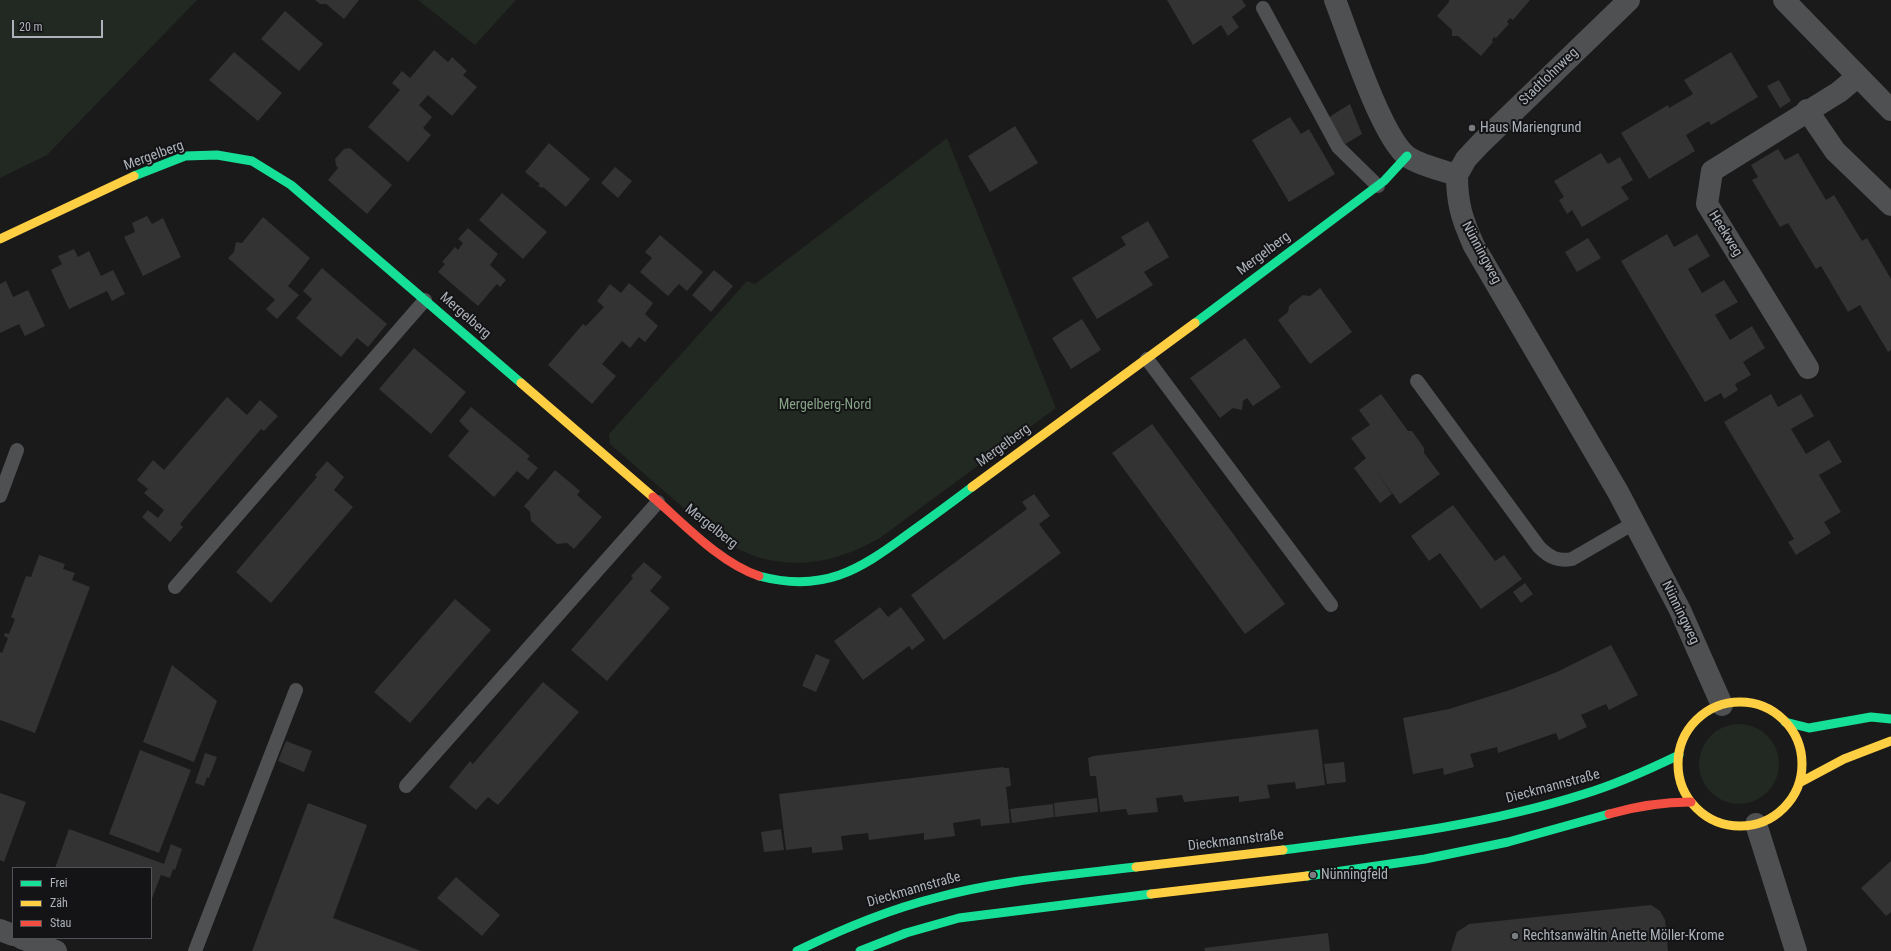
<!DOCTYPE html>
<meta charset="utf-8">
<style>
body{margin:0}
#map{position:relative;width:1891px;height:951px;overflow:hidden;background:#1a1a1a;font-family:"Roboto Condensed",sans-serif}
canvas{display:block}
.legend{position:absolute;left:12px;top:867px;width:140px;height:72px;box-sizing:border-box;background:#141416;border:1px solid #515357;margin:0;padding:5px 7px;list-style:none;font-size:12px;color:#acb2b9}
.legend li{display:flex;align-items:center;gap:8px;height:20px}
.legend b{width:20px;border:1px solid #515357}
.scale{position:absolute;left:12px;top:20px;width:91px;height:18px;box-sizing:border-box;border:2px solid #acb2b9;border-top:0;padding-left:5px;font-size:12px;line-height:14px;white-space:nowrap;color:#acb2b9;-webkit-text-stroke:3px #141416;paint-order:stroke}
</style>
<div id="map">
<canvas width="1891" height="951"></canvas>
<ul class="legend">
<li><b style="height:5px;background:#16e098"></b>Frei</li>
<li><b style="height:5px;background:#ffcf43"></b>Zäh</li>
<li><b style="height:5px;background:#f24e42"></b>Stau</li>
</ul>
<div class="scale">20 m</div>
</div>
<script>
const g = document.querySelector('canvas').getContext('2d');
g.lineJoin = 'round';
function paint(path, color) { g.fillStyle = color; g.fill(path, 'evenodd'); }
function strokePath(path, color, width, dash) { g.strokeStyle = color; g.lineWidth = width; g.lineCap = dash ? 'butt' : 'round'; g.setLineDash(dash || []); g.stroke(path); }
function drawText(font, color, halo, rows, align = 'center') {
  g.font = font + ' "Roboto Condensed",sans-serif'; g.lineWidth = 4; g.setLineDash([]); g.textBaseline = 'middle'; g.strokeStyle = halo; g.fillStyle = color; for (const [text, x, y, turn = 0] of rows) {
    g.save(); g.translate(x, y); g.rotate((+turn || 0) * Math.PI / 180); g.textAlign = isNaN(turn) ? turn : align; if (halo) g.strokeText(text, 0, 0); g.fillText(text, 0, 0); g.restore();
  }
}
paint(new Path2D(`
 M0 0H197L47 155 0 178Z
 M418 0H516L475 45Z
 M947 138 1056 408 880 538C830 567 775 574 724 541 708 530 694 517 679 504 656 484 633 464 610 444L609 434 747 281 755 284Z
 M1699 764a40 40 0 1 1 80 0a40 40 0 1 1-80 0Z`), '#222822');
paint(new Path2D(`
 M315 0H359L344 19 326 4H320Z
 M1167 0H1242L1246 6 1232 17 1239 27 1228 36 1221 25 1193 45Z
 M1449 0H1530L1513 20 1510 18 1507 22 1509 24 1496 38 1494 37 1492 40 1493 42 1481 56 1458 36H1452V30L1437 16 1449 2Z
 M285 11 323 44 299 71 261 39Z
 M434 50 448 62 452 57 467 71 463 75 477 87 452 116 428 95 419 105 432 117 423 128 431 135 408 162 368 127 400 90 392 83 402 71 410 78Z
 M234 52 282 93 258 121 209 80Z
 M1731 52 1758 97 1711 125 1709 121 1686 135 1695 151 1649 179 1621 133 1668 105 1669 108 1693 94 1684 80Z
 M1779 80 1791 101 1780 108 1767 86Z
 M1350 104 1362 134 1342 146 1326 119Z
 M1290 117 1301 134 1309 129 1335 174 1289 202 1252 140Z
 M1015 126 1038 163 990 192 968 156Z
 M549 143 590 179 566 207 543 187 542 188 538 186 540 184 525 172Z
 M350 148 392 185 367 214 328 180 338 168 336 165 335 159 344 149Z
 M1778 149 1785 160 1798 153 1826 200 1834 195 1862 241 1867 238 1891 279V350L1888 352 1860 305 1848 312 1821 266 1816 269 1788 223 1780 227 1752 180 1758 177 1751 165Z
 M1601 153 1608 164 1620 157 1633 180 1621 187 1629 199 1582 227 1572 210 1567 214 1559 200 1564 197 1554 181Z
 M615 167 632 181 618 198 601 183Z
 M502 193 547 232 523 259 479 220Z
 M147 216 152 224 163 218 181 257 143 276 124 237 135 232 132 223Z
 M263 217 310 258 288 286 299 295 277 319 266 309 275 300 228 258 234 252 236 242 242 243Z
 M1148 221 1169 257 1144 272 1153 285 1097 319 1072 278 1126 245 1121 237Z
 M468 228 498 254 490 265 506 280 500 287 497 284 478 306 438 272 445 264 442 262 455 247 458 250 463 243 458 239Z
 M1667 234 1674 247 1697 234 1710 256 1688 269 1702 293 1724 280 1738 302 1715 315 1730 340 1752 326 1765 348 1743 362 1751 375 1735 384 1738 390 1724 399 1721 393 1705 402 1621 261Z
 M660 235 703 272 687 291 679 284 668 296 640 272 652 258 645 252Z
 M1588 238 1601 258 1577 272 1565 252Z
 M74 249 78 257 89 251 101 276 113 270 125 294 112 301 107 291 69 309 51 270 62 264 58 256Z
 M322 268 387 324 368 347 357 338 341 357 296 318 312 299 303 291Z
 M714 270 733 286 711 312 692 295Z
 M6 281 13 297 28 290 45 326 25 336 19 324 0 333V284Z
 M629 283 653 303 645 314 658 326 645 342 639 337 630 348 622 341 602 364 616 376 592 404 548 365 583 324 586 326 604 307 597 301 610 284 621 293Z
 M1320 288 1352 332 1310 364 1278 320 1288 312 1289 306 1303 295 1310 296Z
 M1082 319 1101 350 1071 369 1052 338Z
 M1245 338 1281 387 1253 406 1247 398 1243 401 1242 410 1233 408 1220 418 1190 378Z
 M414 348 466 392 431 434 379 389Z
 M1381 394 1408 431H1412L1424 448V453L1440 474 1400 504 1376 471 1392 494 1380 503 1354 468 1366 458 1351 438 1370 425 1359 410Z
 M1771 394 1778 407 1801 394 1814 416 1791 429 1806 454 1829 440 1842 462 1819 475 1841 512 1824 522 1831 533 1796 555 1788 542 1794 539 1724 422Z
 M227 397 247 415 260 400 278 416 264 431 261 429 180 524 183 527 170 542 142 517 148 510 158 518 164 510 144 493 148 489 137 480 153 460 164 470Z
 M471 407 530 456 527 459 538 468 528 480 517 471 494 497 448 456 469 431 459 421Z
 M1152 424 1285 604 1245 634 1112 453Z
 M327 461 344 477 334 490 353 507 271 603 236 572 317 477 315 475Z
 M555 470 580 491 577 495 602 517 574 549 567 543 557 544 531 521 530 512 524 506Z
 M1034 494 1050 516 1039 524 1061 553 944 640 911 595 1027 509 1022 502Z
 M1453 505 1495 561 1504 555 1522 579 1481 609 1440 553 1429 561 1411 536Z
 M39 555 65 564 63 569 75 573 72 580 90 587 35 733 0 720V652L2 653 8 638 4 636 5 633 9 634 15 619 11 617 26 576 31 577Z
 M644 562 662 577 650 591 670 608 607 681 571 650 633 578 631 576Z
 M1525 583 1533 594 1521 603 1513 592Z
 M455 599 491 630 410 723 374 692Z
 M880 607 888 617 901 607 925 640 912 650 909 646 863 680 834 641Z
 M1611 645 1638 695 1609 710 1606 704 1581 715 1587 727 1559 740 1556 733 1498 753 1497 747 1470 754 1474 767 1444 775 1443 768 1413 774 1403 718 1449 709 1510 690 1557 672Z
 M816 654 830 660 816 692 802 686Z
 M172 665 217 701 194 762 143 742Z
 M543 682 579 712 498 805 488 797 476 810 449 787 470 761 473 764Z
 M1318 729 1325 785 1296 789 1295 782 1267 785 1270 798 1239 802V796L1184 802 1182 795 1156 798 1158 812 1128 815 1126 809 1100 812 1096 776H1090L1088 758 1093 756Z
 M286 741 312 751 304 772 278 761Z
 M140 750 191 770 159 853 109 834Z
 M205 753 217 757 209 778 207 777 204 786 195 783Z
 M1344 762 1346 782 1327 784 1324 764Z
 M1003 767 1004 768H1009L1011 786 1006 787 1010 823 981 826 980 819 953 823 955 836 924 840V833L869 840 868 833 841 836 843 850 812 853V847L786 850 779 794Z
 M0 793 26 802 4 862 0 860Z
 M1097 798 1098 812 1055 817 1054 803Z
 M308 803 367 825 333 918 421 951H252Z
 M1053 804 1054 817 1012 823 1010 809Z
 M69 829 164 864 171 844 182 849 175 870 173 869 170 878 161 875 151 901V868H55Z
 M781 829 784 850 764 852 761 832Z
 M1891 861V912L1886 916 1861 888Z
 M456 877 500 915 482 936 437 898Z
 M1651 905 1660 911 1665 920 1668 951H1451L1457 932 1469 924Z
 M1328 933 1330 951H1205L1204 948Z`), '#333334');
strokePath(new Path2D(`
 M1263 8 1338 147 1378 186
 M1147 359 1331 605
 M1417 381 1539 547C1549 557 1558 562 1572 559L1634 523
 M0 496 17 450
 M175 587 425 300
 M406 786 658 502
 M195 951 296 690`), '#4e5052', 14);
strokePath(new Path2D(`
 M1335 0C1348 33 1382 139 1408 157 1422 166 1441 170 1457 175
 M1784 0 1891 110
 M1807 110 1835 151 1891 205
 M1457 175C1457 204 1462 219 1474 246L1618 492 1680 610 1722 705
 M1457 175 1466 159 1480 144 1629 0
 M1808 368 1707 204 1712 171 1839 92 1857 77
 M1756 824 1796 951
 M0 930 13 935
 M21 938 56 951`), '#4e5052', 22);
strokePath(new Path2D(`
 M134 176 185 156 217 155 252 161 291 185 521 383
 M1195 323 1384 181 1407 156
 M759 576C823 593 858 571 908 534 929 519 951 503 972 487
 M1785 722 1809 728 1871 717 1891 719
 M1283 850C1384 837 1486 825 1584 794 1617 784 1648 770 1679 755
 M1307 876 1425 859 1508 842 1609 814
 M797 951C842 929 887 910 935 898 1001 880 1069 875 1136 867
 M860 951 906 933 959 918 1151 894`), '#16e098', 9);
strokePath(new Path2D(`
 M0 239 134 176
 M521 383 653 497
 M972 487 1195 323
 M1678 764a62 62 0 1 1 124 0a62 62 0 1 1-124 0Z
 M1799 783 1844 759 1891 741
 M1136 867 1283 850
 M1151 894 1307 876`), '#ffcf43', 9);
strokePath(new Path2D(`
 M653 497C684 524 720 563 759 576
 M1609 814C1637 806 1663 802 1691 802`), '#f24e42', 9);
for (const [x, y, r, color] of [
 [1472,128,4,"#797d81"],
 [1313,875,4,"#797d81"],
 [1515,936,4,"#797d81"]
]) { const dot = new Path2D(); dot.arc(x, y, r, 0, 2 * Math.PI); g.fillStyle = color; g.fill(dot); strokePath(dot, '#141416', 1.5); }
drawText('14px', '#acb2b9', '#141416', [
 ["Stadtlohnweg",1549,77,-44],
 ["Mergelberg",154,156,-20],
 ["Heekweg",1725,234,58],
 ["Nünningweg",1481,253,62],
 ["Mergelberg",1264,254,-37],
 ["Mergelberg",465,316,41],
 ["Mergelberg",1004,446,-36],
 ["Mergelberg",711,527,38],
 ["Nünningweg",1680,613,64],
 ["Dieckmannstraße",1553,787,-15],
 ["Dieckmannstraße",1236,841,-7],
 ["Dieckmannstraße",914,890,-16]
]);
drawText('14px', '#acb2b9', '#141416', [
 ["Haus Mariengrund",1480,128],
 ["Nünningfeld",1321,875],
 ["Rechtsanwältin Anette Möller-Krome",1523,936]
], 'left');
drawText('14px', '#86a385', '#141416', [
 ["Mergelberg-Nord",825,405]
]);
</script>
